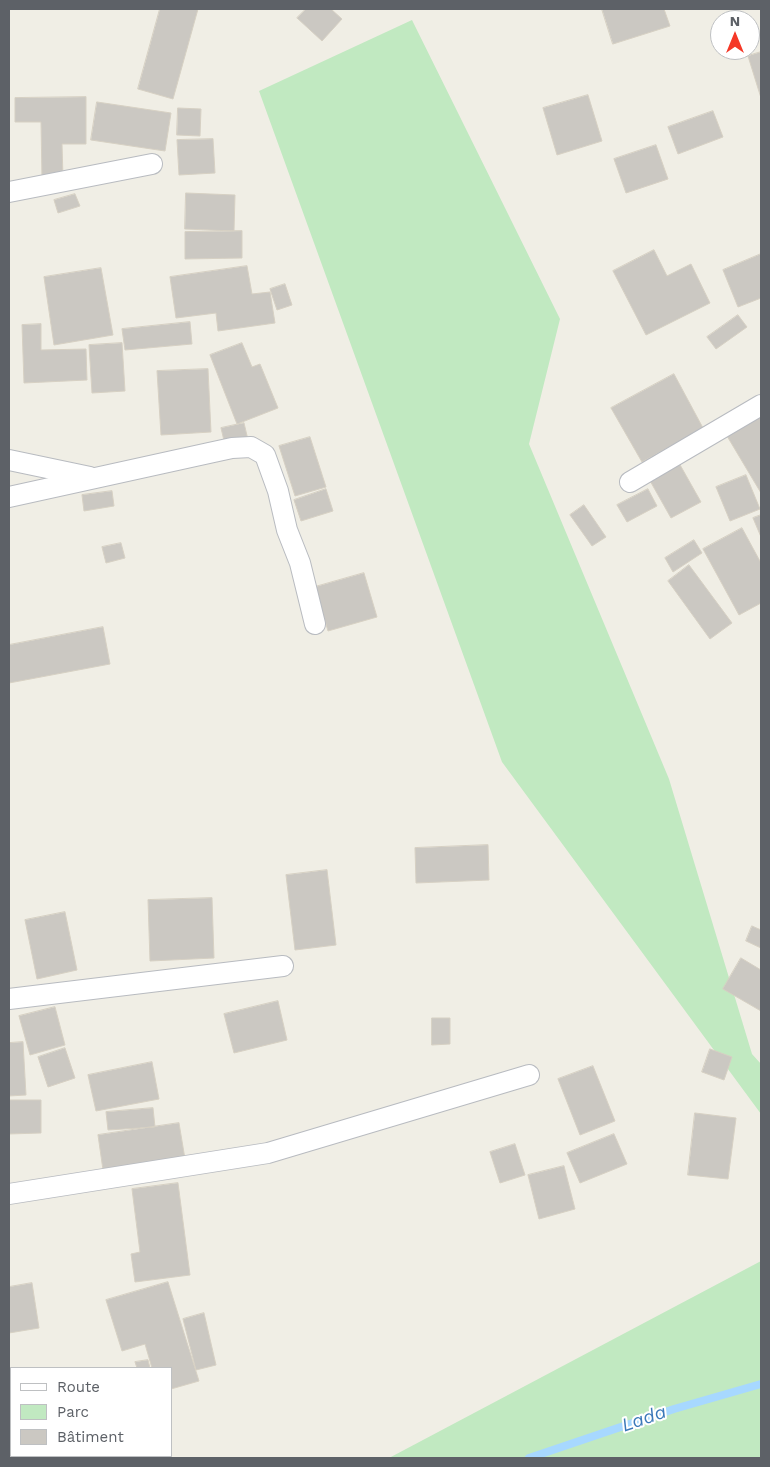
<!DOCTYPE html>
<meta charset="utf-8">
<style>
body{margin:0}
#map{position:relative;width:770px;height:1467px;overflow:hidden;background:#f0eee5;font-family:"Work Sans",sans-serif}
canvas{display:block}
.frame{position:absolute;inset:0;border:10px solid #5d6167;pointer-events:none}
.legend{position:absolute;left:10px;top:1367px;width:162px;height:90px;box-sizing:border-box;background:#fff;border:1px solid #bec0c2;margin:0;padding:6px 9px;list-style:none;font-size:15px;color:#5d6167}
.legend li{display:flex;align-items:center;gap:10px;height:25px}
.legend b{width:25px;border:1px solid #bec0c2}
.north{position:absolute;left:710px;top:10px;width:50px;height:50px;box-sizing:border-box;background:#fff;border:1px solid #bec0c2;border-radius:50%;rotate:0deg;font-size:14px;font-weight:700;line-height:20px;text-align:center;color:#5d6167}
.north::after{content:'';display:block;margin:auto;width:18px;height:22px;background:#f53827;clip-path:polygon(50% 0,100% 100%,50% 72%,0 100%)}
</style>
<div id="map">
<canvas width="770" height="1467"></canvas>
<div class="frame"></div>
<ul class="legend">
<li><b style="height:6px;background:#fff"></b>Route</li>
<li><b style="height:14px;background:#c1e9c1"></b>Parc</li>
<li><b style="height:14px;background:#cbc8c2"></b>Bâtiment</li>
</ul>
<div class="north">N</div>
</div>
<script>
const g = document.querySelector('canvas').getContext('2d');
g.lineJoin = 'round';
function paint(path, color) { g.fillStyle = color; g.fill(path, 'evenodd'); }
function strokePath(path, color, width, dash) { g.strokeStyle = color; g.lineWidth = width; g.lineCap = dash ? 'butt' : 'round'; g.setLineDash(dash || []); g.stroke(path); }
function drawText(font, color, halo, rows, align = 'center') {
  g.font = font + ' "Work Sans",sans-serif'; g.lineWidth = 4; g.setLineDash([]); g.textBaseline = 'middle'; g.strokeStyle = halo; g.fillStyle = color; for (const [text, x, y, turn = 0] of rows) {
    g.save(); g.translate(x, y); g.rotate((+turn || 0) * Math.PI / 180); g.textAlign = isNaN(turn) ? turn : align; if (halo) g.strokeText(text, 0, 0); g.fillText(text, 0, 0); g.restore();
  }
}
paint(new Path2D(`
 M412 20 560 319 529 444 669 779 752 1054 761 1064V1114L502 762 259 91Z
 M761 1261V1458H389Z`), '#c1e9c1');
strokePath(new Path2D(`
 M529 1458 674 1409 761 1384`), '#a7d8ff', 8);
const building = new Path2D(`
 M160 9H198L173 99 138 89Z
 M306 9H331L342 19 322 41 297 18Z
 M602 9H664L670 26 613 44Z
 M761 52V98L748 56Z
 M588 95 602 141 557 155 543 108Z
 M86 97V144H62L63 178 42 179 41 122H15V98Z
 M97 102 171 113 165 151 91 140Z
 M178 108 201 109 200 136 177 135Z
 M713 111 723 137 678 154 668 127Z
 M213 139 215 173 179 175 177 140Z
 M656 145 668 179 626 193 614 159Z
 M186 193 235 195 234 231 185 229Z
 M75 194 80 206 58 213 54 200Z
 M242 231V258L185 259V232Z
 M654 250 667 276 691 264 710 303 646 335 613 271Z
 M761 254V298L738 307 723 270Z
 M247 266 252 294 270 292 275 323 218 331 216 313 176 318 170 277Z
 M101 268 113 335 54 345 44 277Z
 M285 284 292 305 277 310 270 289Z
 M738 315 747 327 716 349 707 337Z
 M190 322 192 344 125 350 122 329Z
 M41 324V350L86 349 87 380 24 383 22 325Z
 M122 343 125 391 92 393 89 345Z
 M242 343 252 367 260 364 278 408 237 424 210 355Z
 M208 369 211 432 161 435 157 371Z
 M674 374 703 428 642 462 611 408Z
 M761 416V493L727 436Z
 M244 423 249 444 226 449 221 428Z
 M310 437 326 487 295 496 279 446Z
 M679 463 701 502 671 518 649 479Z
 M746 475 760 509 730 521 716 487Z
 M326 489 333 511 301 521 294 500Z
 M648 489 657 506 627 522 617 505Z
 M112 491 114 506 84 511 82 495Z
 M584 505 606 537 592 546 570 515Z
 M761 515V537L753 518Z
 M742 528 761 563V603L739 615 703 549Z
 M694 540 702 553 673 572 665 558Z
 M121 543 125 558 106 563 102 547Z
 M689 565 732 623 710 639 668 581Z
 M364 573 377 617 328 631 315 587Z
 M103 627 110 664 9 683V645Z
 M488 845 489 880 416 883 415 848Z
 M327 870 336 945 295 950 286 875Z
 M212 898 214 958 150 961 148 900Z
 M65 912 77 970 37 979 25 920Z
 M752 926 761 930V948L746 941Z
 M741 958 761 970V1011L723 989Z
 M278 1001 287 1040 234 1053 224 1014Z
 M55 1007 65 1045 30 1055 19 1016Z
 M432 1018H450V1044L432 1045Z
 M23 1042 26 1095 9 1096V1043Z
 M65 1048 75 1078 48 1087 38 1057Z
 M710 1049 732 1057 724 1080 702 1072Z
 M152 1062 159 1099 96 1111 88 1075Z
 M593 1066 615 1121 580 1135 558 1079Z
 M9 1100H41V1133L9 1134Z
 M153 1108 155 1127 108 1130 106 1112Z
 M695 1113 736 1118 728 1179 688 1175Z
 M179 1123 186 1165 104 1177 98 1135Z
 M614 1134 627 1164 580 1183 567 1153Z
 M515 1144 525 1175 500 1183 490 1152Z
 M564 1166 575 1209 539 1219 528 1175Z
 M178 1183 190 1275 135 1282 131 1254 140 1252 132 1189Z
 M168 1282 199 1381 171 1389V1368H152L145 1344 122 1351 106 1300Z
 M32 1283 39 1328 9 1333V1287Z
 M204 1313 216 1365 196 1370 183 1319Z
 M148 1360 150 1368H137L135 1362Z`);
paint(building, '#cbc8c2');
strokePath(building, '#d6d0c3', 1);
const street = new Path2D(`
 M9 192 152 164
 M9 460 90 477
 M630 482 761 405
 M9 497 209 453 232 448 251 447 265 455 278 491 287 530 300 563 315 624
 M9 999 283 966
 M9 1194 268 1153 529 1075
 M9 1425 11 1427
 M44 1456 47 1458`);
strokePath(street, '#b8bbc0', 22);
strokePath(street, '#fff', 20);
drawText('italic 19px', '#3b78b9', '#fff', [
 ["Lada",644,1419,-19]
]);
</script>
